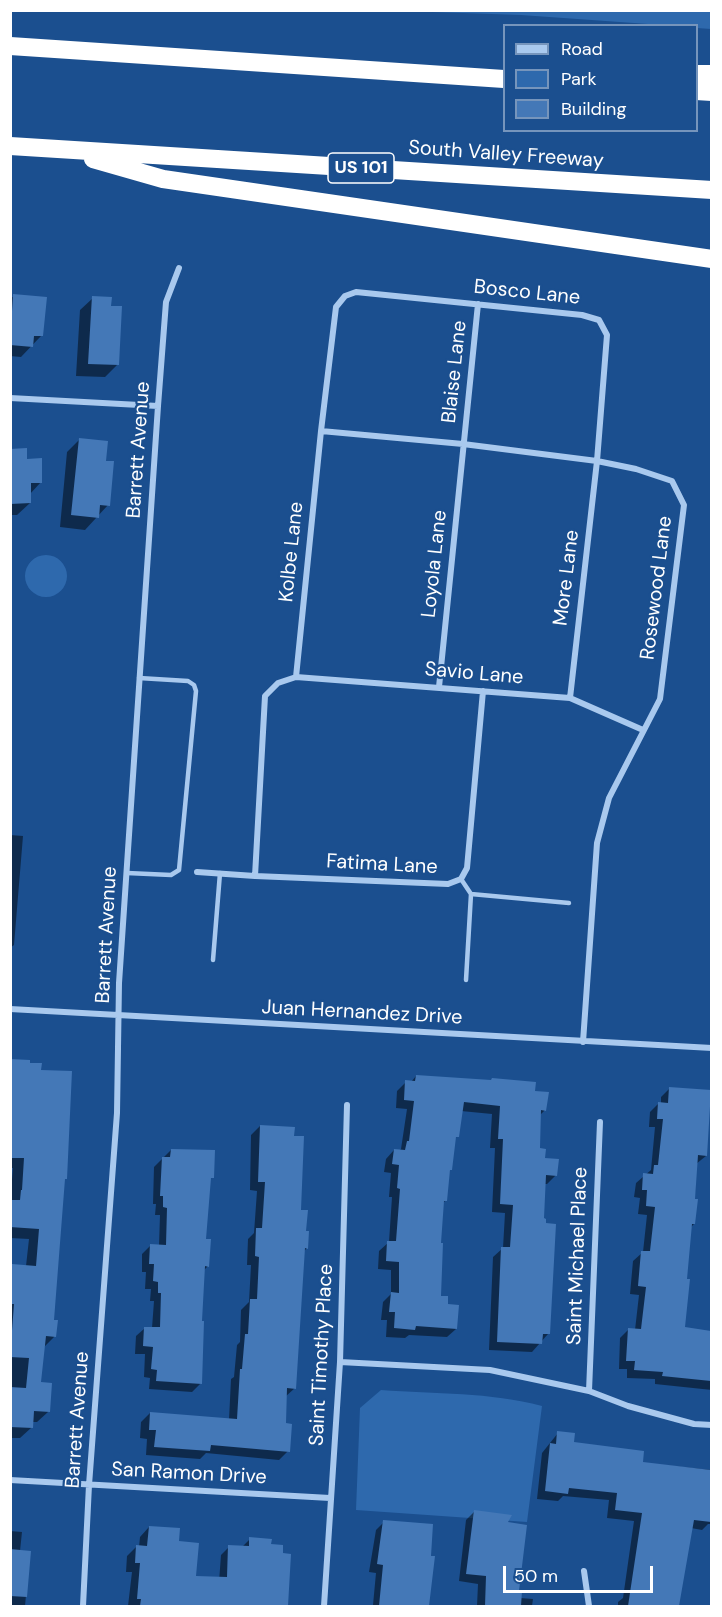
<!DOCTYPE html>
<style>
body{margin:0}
#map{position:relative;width:722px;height:1617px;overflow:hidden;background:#1b4f8f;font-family:"DM Sans",sans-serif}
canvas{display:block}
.frame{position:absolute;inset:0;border:12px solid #fff;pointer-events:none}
.legend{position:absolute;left:503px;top:24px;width:195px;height:108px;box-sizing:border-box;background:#1b4f8f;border:2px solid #7695bc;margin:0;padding:8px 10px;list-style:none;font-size:18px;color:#fff}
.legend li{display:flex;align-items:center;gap:12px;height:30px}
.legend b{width:30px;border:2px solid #7695bc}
.scale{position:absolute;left:503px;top:1566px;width:150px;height:27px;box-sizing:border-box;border:3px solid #fff;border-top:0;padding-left:8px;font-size:18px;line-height:21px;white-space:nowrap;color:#fff;-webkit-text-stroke:4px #1b4f8f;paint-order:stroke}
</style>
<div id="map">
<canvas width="722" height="1617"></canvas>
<div class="frame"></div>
<ul class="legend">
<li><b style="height:8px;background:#a9c9ee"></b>Road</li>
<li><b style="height:16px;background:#2e69ad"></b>Park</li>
<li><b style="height:16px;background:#4478b7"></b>Building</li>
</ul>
<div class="scale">50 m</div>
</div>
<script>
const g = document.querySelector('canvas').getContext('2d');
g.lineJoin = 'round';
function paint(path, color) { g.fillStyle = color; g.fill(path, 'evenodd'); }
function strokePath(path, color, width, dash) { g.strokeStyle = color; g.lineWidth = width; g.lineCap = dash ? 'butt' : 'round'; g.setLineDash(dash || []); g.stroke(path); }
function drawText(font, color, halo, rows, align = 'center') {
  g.font = font + ' "DM Sans",sans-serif'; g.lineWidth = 4.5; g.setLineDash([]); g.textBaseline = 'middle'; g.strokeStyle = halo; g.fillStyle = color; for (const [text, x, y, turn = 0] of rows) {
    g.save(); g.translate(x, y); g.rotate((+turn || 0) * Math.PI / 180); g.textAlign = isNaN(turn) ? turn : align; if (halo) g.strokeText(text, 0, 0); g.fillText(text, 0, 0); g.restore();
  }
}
paint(new Path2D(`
 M403 11H711V29L697 28 696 26 662 25 521 15Z
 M25 576a21 21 0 1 1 42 0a21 21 0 1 1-42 0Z
 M381 1390C435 1394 490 1392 542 1406L527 1522 356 1510 360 1408Z`), '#2e69ad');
paint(new Path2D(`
 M14 296 41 336 21 357 10 356V299Z
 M93 298 109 307 117 365 105 377 76 376 80 310Z
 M80 439 105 462 108 505 85 530 60 527 67 452Z
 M10 451 26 460 41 482 30 494V503L17 515H10Z
 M10 835 23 836 14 945 10 948Z
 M10 1060 28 1064 40 1071 63 1180 52 1321 54 1337 43 1348 40 1384 48 1412 37 1422H32L31 1428 20 1438H10V1268L13 1265 26 1266 29 1239 10 1238V1202L13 1168H10Z
 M416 1076 534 1092 545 1110 539 1116 538 1150 556 1175 547 1184H544L542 1220 548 1334 532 1352 489 1350 493 1257 503 1248 505 1213 492 1212 495 1148H490L492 1114 461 1111 457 1136 454 1140 445 1201 443 1203 439 1244V1297L446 1306 456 1329 447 1337 409 1335 405 1338 386 1337 387 1320H381L383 1302 391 1294V1270L378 1269 379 1251 389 1242 392 1197H389L391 1173 384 1172 386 1159 394 1150 399 1151 401 1149 407 1109 396 1108 397 1091 406 1082H411Z
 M670 1088 706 1156 696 1164 694 1224 690 1228 683 1329 712 1332V1390L655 1384V1379L627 1378V1369H619L620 1338 628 1330H635L639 1295 630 1294 633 1261 643 1252 647 1215 638 1214 640 1198 634 1197 636 1183 651 1170 655 1127H649L650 1112 658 1104H661V1097Z
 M260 1126 299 1211 307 1248 303 1252 295 1388 285 1397 284 1424 288 1451 279 1460 206 1453 200 1459 146 1455 147 1439 140 1438 141 1422 150 1413 229 1420 231 1379 234 1377 237 1345 240 1342 241 1310 249 1302 251 1265H247L248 1239 254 1233 257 1191 250 1190 251 1135Z
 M171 1150 212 1177 209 1181 205 1240 208 1266 204 1270 200 1322 201 1383 192 1392 149 1389 150 1378 144 1377 145 1354H135L136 1336 145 1328H152L154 1301H150L151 1289H145L146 1272H142V1254L151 1245 159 1246 160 1215H155L156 1204H153L154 1167Z
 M558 1433 572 1444 642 1463 712 1470V1524H708L702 1530 691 1528 678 1606H618V1602L623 1598 634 1521 607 1518 609 1500 563 1496 558 1501 537 1499 542 1453Z
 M474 1512 506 1523 518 1592 520 1598 533 1599 532 1606H477L478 1584 459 1581 466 1520Z
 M384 1522 429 1557 434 1558 428 1606H371L373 1605 376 1573 369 1572 376 1530Z
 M149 1527 177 1543 197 1544 191 1606H128L132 1572H126L127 1556 137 1546 139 1547 140 1537Z
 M10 1531 22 1532 20 1551 30 1552 25 1606H10Z
 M250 1539 269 1546 281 1554 290 1555 286 1606H214L215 1587 219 1582 221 1555 229 1547 241 1548Z`), '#0007');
paint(new Path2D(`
 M13 294 47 297 43 336H34L33 347 10 345Z
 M92 296 112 297 111 306H122L119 365 88 364Z
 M79 438 108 441 106 461H114L110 506 100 505 99 518 71 515Z
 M27 448V459L42 458V483H31V503L10 504V449Z
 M10 1059 30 1060V1063H42L41 1070 72 1071 67 1179H65L54 1320H58L56 1337 46 1336 41 1382 52 1383 50 1412 34 1411 33 1428 10 1427V1387L26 1388 29 1358 10 1357 14 1304H10L12 1264 36 1266 39 1229 10 1227 12 1200H20L21 1190H22L24 1158H10Z
 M416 1075 491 1080 492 1078 536 1082 535 1091 549 1092 546 1111 541 1110 540 1148 546 1149 545 1158 559 1159 557 1176 546 1175 544 1218 546 1219V1223L556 1224 550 1334H543L542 1344 497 1342 501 1247H510L513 1205 500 1204 503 1139H498L500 1106 464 1102 459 1137H456L452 1170H450L447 1201H444L441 1243H443L441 1296H448V1304L459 1305 457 1329 416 1326 415 1330 394 1328 395 1312H389L391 1292 399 1293V1262L386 1261 387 1241H396L400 1189 397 1188 399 1165 392 1164 394 1149 405 1150 407 1141H409L414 1101 404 1100 405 1080 415 1081Z
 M669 1087 711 1090 707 1156 698 1155 695 1199H698L695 1224H692L687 1279H690L685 1327 711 1331V1381L662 1376 663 1372 634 1370 635 1361H626L628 1328 641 1329 646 1287 638 1286 641 1251H650L655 1207 646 1206 647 1190H642L643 1173 653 1174 654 1165H658L663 1119H657L658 1102 668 1103Z
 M260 1125 295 1127 294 1136H304L301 1210H308L306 1231H309L308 1249 305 1248 296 1389 287 1388 286 1423 292 1424 290 1452 211 1445 210 1451 154 1447 156 1430H149L150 1412 237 1419 240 1369H242L245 1334H248L250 1299H257L259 1257 255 1256 256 1228H262L265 1182H258Z
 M171 1149 215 1150 214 1178H211L206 1239H211L209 1267 205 1266 202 1321H204L202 1384 156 1381 157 1370 151 1369 153 1347 143 1346 144 1327H160L161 1293H158V1282L153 1281 154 1264H149L150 1244 166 1245 167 1208 163 1207V1196H160L162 1157H170Z
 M557 1431 575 1433 574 1442 644 1451 643 1462 711 1470V1522L694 1520 679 1606H628L642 1513 615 1510 617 1493 569 1488 568 1494 545 1491 550 1443 556 1444Z
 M474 1510 512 1515 508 1522 527 1525 519 1591H522L521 1606H485L486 1576 466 1574Z
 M383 1520 433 1524 431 1556H435L429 1606H379L383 1565 377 1564Z
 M149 1526 180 1528 179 1541 199 1543 196 1576 227 1577 228 1545 249 1546V1537L272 1539 271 1544 283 1545V1553L291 1554 288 1606 214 1605V1606H140L141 1599H137L140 1563H135L136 1545 147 1546Z
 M10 1549 31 1551 27 1597 10 1596Z`), '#4478b7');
strokePath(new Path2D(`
 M127 873 171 875 179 870 196 691 194 685 188 681 139 678
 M461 879 471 894 569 903
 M213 960 220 873
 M466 980 471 894`), '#a9c9ee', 4.5);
strokePath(new Path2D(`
 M10 398 158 406
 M321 431 463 444 597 461 636 469 672 481 684 505 660 699 609 798 597 843 583 1042
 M296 677 321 431 336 307 345 296 356 292 582 315 599 320 607 335 597 461 570 698
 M439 687 478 304
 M483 691 467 868 461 879 448 884 255 876 265 696 278 683 296 677 570 698 643 730
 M197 872 255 876
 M10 1009 712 1048
 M340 1362 490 1370 589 1391 628 1406 694 1424 712 1425
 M589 1391 600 1122
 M10 1480 330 1498
 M584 1571 589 1606
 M83 1606 89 1485 117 1113 119 983 158 406 166 302 179 268
 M324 1606 340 1362 347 1105`), '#a9c9ee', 6);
strokePath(new Path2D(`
 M10 46 504 79
 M696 74H712
 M696 91 712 92
 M10 146 712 190
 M93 159 163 179 712 259`), '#fff', 18);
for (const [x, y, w] of [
 [361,168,66]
]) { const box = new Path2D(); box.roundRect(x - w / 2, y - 15, w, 30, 4.5); g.fillStyle = '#1b4f8f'; g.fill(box); strokePath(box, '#fff', 1.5); }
drawText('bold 18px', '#fff', null, [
 ["US 101",361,168]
]);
drawText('20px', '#fff', '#1b4f8f', [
 ["South Valley Freeway",506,155,4],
 ["Bosco Lane",527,293,6],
 ["Blaise Lane",455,372,-84],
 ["Barrett Avenue",139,450,-86],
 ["Kolbe Lane",292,552,-84],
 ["Loyola Lane",435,564,-84],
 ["More Lane",567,578,-83],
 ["Rosewood Lane",657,588,-83],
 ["Savio Lane",474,674,5],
 ["Fatima Lane",382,865,3],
 ["Barrett Avenue",107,935,-87],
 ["Juan Hernandez Drive",362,1013,3],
 ["Saint Michael Place",578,1256,-88],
 ["Saint Timothy Place",322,1355,-87],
 ["Barrett Avenue",78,1420,-86],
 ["San Ramon Drive",189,1474,3]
]);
</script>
